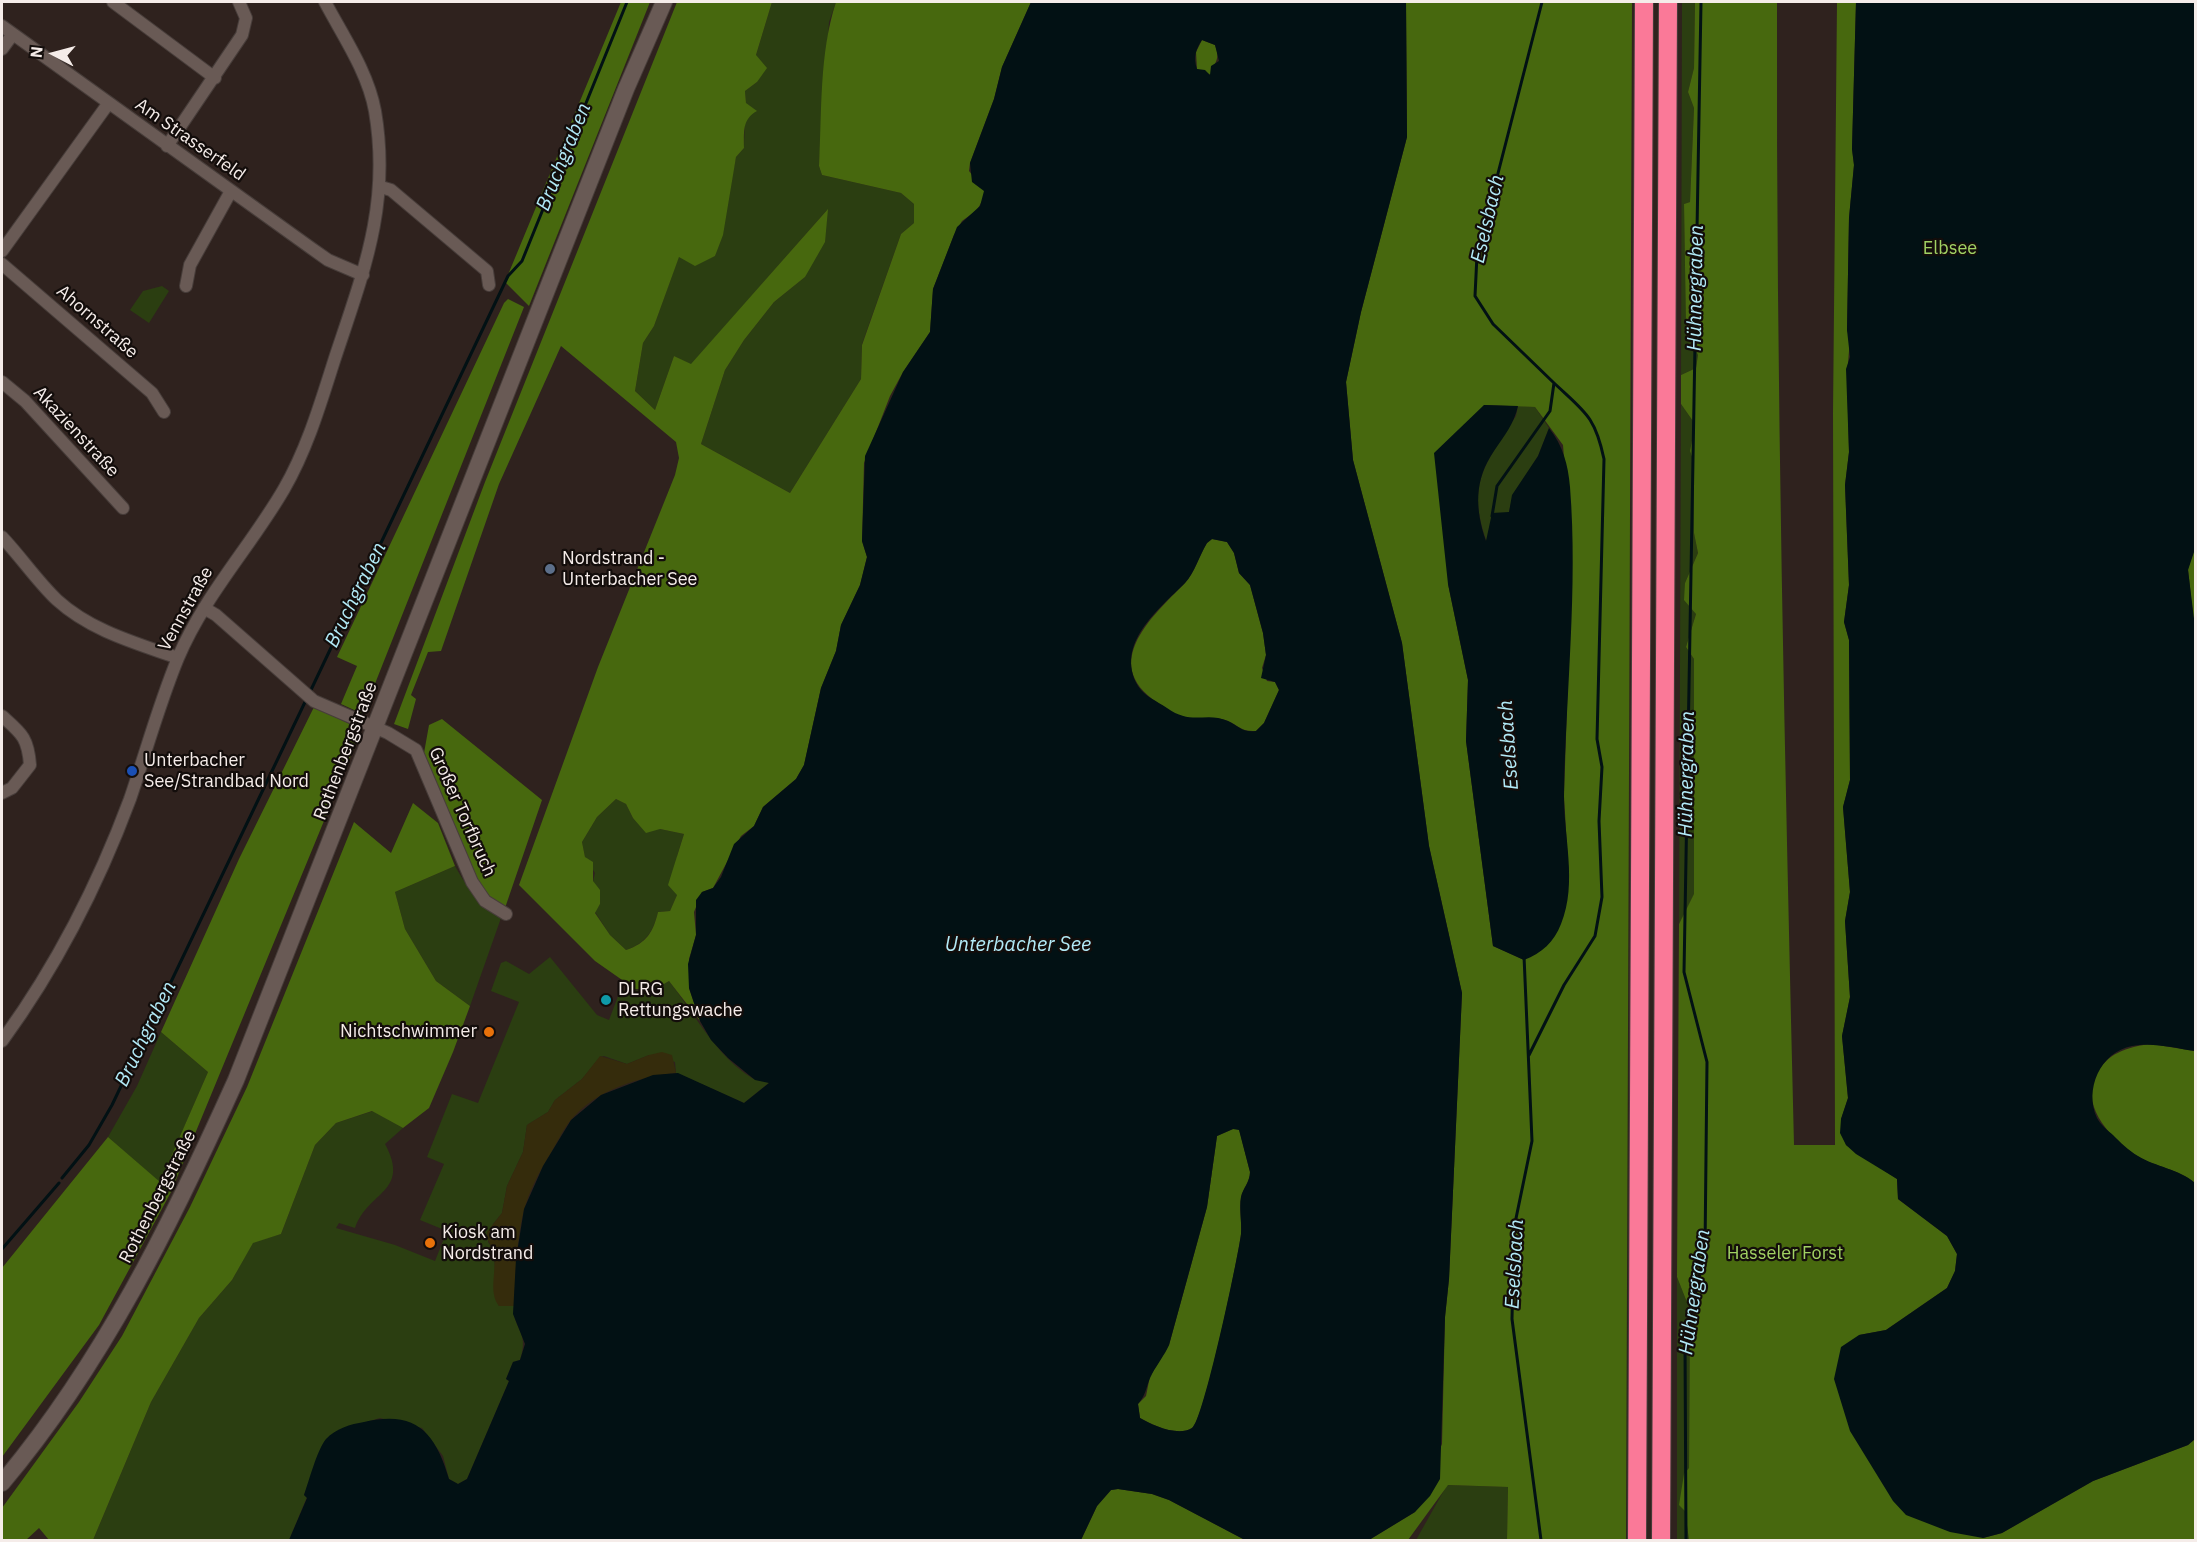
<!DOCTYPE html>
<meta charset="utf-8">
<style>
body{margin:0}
#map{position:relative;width:2197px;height:1542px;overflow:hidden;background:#2f221e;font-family:"IBM Plex Sans",sans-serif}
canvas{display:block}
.frame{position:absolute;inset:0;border:3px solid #f5ece9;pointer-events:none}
.north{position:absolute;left:24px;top:24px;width:60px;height:60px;-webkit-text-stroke:4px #130d0b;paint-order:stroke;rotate:276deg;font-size:16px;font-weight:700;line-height:24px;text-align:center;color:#f5ece9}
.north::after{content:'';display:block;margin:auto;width:21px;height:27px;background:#f5ece9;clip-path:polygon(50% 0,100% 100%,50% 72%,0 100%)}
</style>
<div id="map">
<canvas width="2197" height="1542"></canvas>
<div class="frame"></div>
<div class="north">N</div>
</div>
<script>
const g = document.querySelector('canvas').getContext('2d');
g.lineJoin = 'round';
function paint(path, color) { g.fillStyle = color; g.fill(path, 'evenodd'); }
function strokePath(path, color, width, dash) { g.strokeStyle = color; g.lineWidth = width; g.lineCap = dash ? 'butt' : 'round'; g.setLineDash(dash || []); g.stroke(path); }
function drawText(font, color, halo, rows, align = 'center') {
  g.font = font + ' "IBM Plex Sans",sans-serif'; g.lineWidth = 4.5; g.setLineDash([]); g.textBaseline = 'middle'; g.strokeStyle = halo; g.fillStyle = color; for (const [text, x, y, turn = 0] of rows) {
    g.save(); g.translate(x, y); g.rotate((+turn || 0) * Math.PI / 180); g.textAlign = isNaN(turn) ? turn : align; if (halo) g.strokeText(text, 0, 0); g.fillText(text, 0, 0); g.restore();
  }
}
paint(new Path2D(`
 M772 2H836L829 22 819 166 822 175 901 193 914 204V223L901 234 862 344 861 379 790 493 701 444 725 370 744 340 774 302 805 277 827 210 691 365 674 356 655 410 635 391 643 343 654 326 679 256C692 263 702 262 715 256L736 157 744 148C744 128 747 111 745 91L757 82 756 55Z
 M1682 2H1695L1694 68 1688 92 1694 108 1690 202 1684 204 1686 328 1698 354 1696 368 1681 375Z
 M162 286 169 291 149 323 130 310 143 291Z
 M1681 404 1695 424 1690 451 1694 463V533L1698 553 1685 583 1696 614 1686 647 1694 659V895L1679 924Z
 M1518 406 1535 407 1549 428 1538 456 1513 495 1509 512 1487 542C1466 483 1485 465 1516 416Z
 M616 799 626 804 633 818 660 829 684 834 677 856V895L670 911 658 912C653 932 646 943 626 950L610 935 595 912 600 904 593 881 595 873 585 857 582 842 597 817Z
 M455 866C468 889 479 904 501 918L470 1006 436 981 405 929 395 892Z
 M550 957 597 1015 609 1020 620 991 654 990 669 981C694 1013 717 1057 752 1078 757 1081 764 1080 770 1082L744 1103 676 1073 675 1062 649 1055 627 1064 604 1056 600 1057 582 1079 555 1100 548 1112 527 1125 523 1152 507 1186 502 1213 493 1224 488 1242C500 1256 491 1285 499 1306H514C512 1330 530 1330 520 1360L513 1362 506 1379 509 1381 467 1479 458 1484 449 1479 443 1456 422 1428 380 1418 340 1430 315 1467 304 1495 307 1497 289 1540H93L151 1402 199 1318 232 1280 253 1242 281 1234 315 1145 336 1123 373 1111 403 1128 385 1144C411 1192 368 1191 355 1228L339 1223 336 1228 395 1245 435 1261 447 1231 420 1220 444 1164 427 1157 452 1094 478 1103 519 1002 491 991 501 963 506 961 529 974Z
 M161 1032 208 1072 160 1183 108 1137 137 1086Z
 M1677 1277 1690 1310 1689 1468 1685 1511 1689 1540H1677Z
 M1447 1485 1508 1487 1507 1540H1416Z`), '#2b3e11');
paint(new Path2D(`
 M621 2H650L529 306 505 282Z
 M677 2H772L756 55 767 68 757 82 745 91 746 103 757 111C742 119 744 132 744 148L736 157 723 235 715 256 695 266 679 257 654 326 643 343 635 391 655 410 674 356 691 364 828 209 825 242 805 277 774 302 744 340 725 370 701 444 790 493 861 379 862 345 901 234 914 223V204L901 193 822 175 819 166C822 112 819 54 836 2H1031L1002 67 994 99 970 163 969 171 985 191V196L977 210 962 221 954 235 933 289 930 332 903 372 890 396 864 463 862 541 867 557 860 585 841 625 836 651 821 688 804 765 796 779 763 807 754 826 741 836 713 888 702 892 694 912 696 935 689 959V988L700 1021 669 981 654 990 635 989 595 961 519 885 598 667 675 475 679 458 676 442 561 346 499 484 441 651 428 652 411 695 416 699 408 729 394 724 485 482ZM616 799 626 804 633 818 646 833 660 829 684 834 668 885 677 895 670 911 658 912C653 932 647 943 626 950L610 935 595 913 600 904V890L593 881V862L585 857 582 842 597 817Z
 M1406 2H1632L1626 1540H1507L1508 1487 1448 1485 1408 1540H1369L1415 1512 1442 1444 1445 1317 1449 1279 1462 993 1429 846 1402 643 1353 460 1346 382 1361 312 1407 137ZM1484 405 1535 407 1563 445 1572 556 1564 796 1569 881 1524 960 1493 946 1466 741 1468 680 1448 584Z
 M1695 2H1777C1776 383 1785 764 1794 1145H1835L1833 413 1837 2H1856L1852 149 1854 165 1849 218 1847 330 1850 339 1847 375 1849 452 1845 485 1849 585 1844 622 1849 640 1850 780 1843 807 1850 892 1845 921 1850 997 1842 1036 1848 1098 1841 1119 1846 1145 1897 1179 1898 1199 1947 1236 1957 1254 1955 1271 1947 1288 1886 1330 1859 1335 1983 1538 2002 1533 2093 1481 2188 1445 2195 1439V1540H1689L1685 1511 1679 1505 1684 1474 1689 1468 1690 1310 1677 1277 1679 924 1694 894V659L1686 647 1696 614 1684 600 1685 583 1698 553 1694 533V463L1690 451 1695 424 1681 404V375L1696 368 1698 355 1686 328 1684 204 1690 202 1694 108 1688 92 1694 68Z
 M1202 40 1215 45C1221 60 1214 62 1211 75L1197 69 1196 52Z
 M508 299 524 307 363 714 341 704 357 666 337 657 504 303Z
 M1212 539 1227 542 1234 553 1239 573 1250 585 1263 633 1266 655 1262 668 1267 681 1275 682 1279 690 1264 723 1256 731C1242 732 1239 726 1228 721 1213 714 1193 723 1178 716 1172 714 1168 709 1163 706 1097 667 1149 619 1185 583 1195 572 1199 556 1207 543Z
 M2195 546V635L2188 569Z
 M314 707 356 727 359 736 171 1192 99 1325 2 1457V1268L108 1137 160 1182 208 1072 161 1032 239 859Z
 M442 719 542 800 505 908 488 900 474 879 424 753 429 725Z
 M413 803 438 823 455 866 395 892 405 929 436 981 470 1006 453 1052 429 1108 403 1128 372 1111 336 1123 315 1145 281 1234 253 1243 232 1280 199 1318 151 1402 93 1540H49L39 1528 26 1540H2V1508L79 1402 122 1336 190 1207 247 1087 354 822 391 853Z
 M2151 1044 2195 1051V1183C2179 1169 2155 1167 2137 1156 2113 1140 2081 1109 2095 1077 2106 1053 2127 1047 2151 1044Z
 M1233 1129H1239L1250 1172C1250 1182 1243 1188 1241 1197 1239 1209 1242 1222 1241 1234 1238 1258 1204 1422 1192 1428 1178 1437 1152 1425 1140 1418L1138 1404 1146 1396 1150 1376 1169 1345 1207 1207 1217 1136Z
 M1118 1489 1152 1494 1169 1500 1245 1540H1081L1097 1506 1111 1490Z`), '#47680e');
paint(new Path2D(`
 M662 1052 672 1055 676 1073C638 1077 595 1090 570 1121 562 1131 556 1145 549 1156 539 1172 529 1192 524 1210 516 1241 516 1274 514 1306H499C488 1292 497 1271 494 1254 493 1245 486 1242 487 1232L502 1213 507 1186 523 1152 527 1125 548 1112 555 1100 582 1079 600 1056 627 1064 649 1055Z`), '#352c0c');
paint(new Path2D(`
 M1031 2H1406L1407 137 1361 312 1346 382 1353 460 1402 643 1429 846 1462 993 1449 1279 1445 1317 1440 1479 1430 1496 1415 1512 1369 1540H1245L1169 1500 1152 1494 1118 1489 1111 1490 1097 1506 1081 1540H289L307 1498 304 1495C309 1481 317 1450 326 1439 335 1429 351 1424 364 1422 416 1410 435 1432 449 1479L458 1484 467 1479 509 1381 506 1379 513 1362 520 1360 525 1344 513 1314 516 1259 524 1209 543 1166 571 1120 601 1095 653 1075 678 1073 744 1103 769 1083 755 1080 728 1058 711 1040 700 1021 689 988 688 964 696 935V900L702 892 713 888 721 877 734 844 754 826 763 807 796 779 804 765 821 688 836 651 841 625 860 585 867 557 862 541 865 456 903 372 930 332 933 289 957 227 980 206 984 191 972 182 970 163 994 99 1002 67ZM1202 40 1215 45 1219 61 1211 66 1210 75 1205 70 1197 69C1193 57 1196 49 1202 40ZM1212 539 1227 542 1234 553 1239 573 1250 585 1263 633 1266 655 1261 678 1275 682 1279 690 1264 723 1256 731C1242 733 1239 726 1228 721 1206 711 1192 726 1167 708 1157 701 1145 697 1138 686 1114 644 1159 609 1185 583 1195 572 1199 556 1207 543ZM1233 1129 1239 1130 1250 1172C1250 1182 1243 1188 1241 1197 1239 1209 1242 1222 1241 1234 1238 1258 1203 1422 1192 1428 1178 1437 1152 1425 1140 1418L1138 1404C1147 1394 1146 1385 1152 1374 1158 1363 1164 1356 1169 1345L1207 1207 1217 1136Z
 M1856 2H2195L2196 546 2188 570 2196 635 2195 1051C2175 1048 2153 1042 2132 1046 2100 1052 2084 1090 2097 1118 2100 1124 2108 1131 2113 1135 2120 1142 2129 1151 2138 1156 2156 1167 2179 1169 2195 1183V1439L2188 1445 2093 1481 2002 1533 1983 1538 1950 1532 1906 1515 1893 1501 1850 1431 1834 1379 1841 1347 1859 1335 1886 1330 1947 1288 1955 1271 1957 1254 1947 1236 1898 1199 1897 1179 1856 1154 1846 1145 1840 1133 1841 1119 1848 1098 1842 1036 1850 997 1845 921 1850 892 1843 807 1850 780 1849 640 1844 622 1849 585 1845 485 1849 452 1846 369 1850 357 1847 330 1849 218 1854 165 1852 149Z
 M1484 405 1518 406C1514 424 1504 436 1494 451 1474 480 1475 509 1486 541L1492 513 1509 512 1512 495 1538 456 1549 428C1563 446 1568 464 1570 487 1578 588 1566 691 1564 792 1563 835 1578 883 1561 924 1554 942 1542 953 1524 960L1493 946 1466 741 1468 680 1448 584 1434 453Z`), '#021114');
strokePath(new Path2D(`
 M1492 516 1497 486 1550 411 1554 383 1493 324 1475 296 1477 255 1542 2
 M309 694 508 276 522 261 627 2
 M1524 956 1532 1141 1514 1228 1512 1319 1541 1540
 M1529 1055 1564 985 1595 936 1602 897 1599 821 1602 767 1597 739 1604 459C1595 416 1585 412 1554 383
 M62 1178 89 1145 112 1105 306 700
 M2 1249 59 1183
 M1686 1540 1685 1341 1705 1250 1707 1062 1684 972 1701 2`), '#021114', 3);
const street = new Path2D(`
 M113 2 215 78
 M2 26 311 248 328 260 363 275
 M2 49 13 34
 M167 146 242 35 246 18 239 2
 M381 187 391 190 487 271 489 285
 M2 251 108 104
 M2 264 152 393 164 412
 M186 286 190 265 231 191
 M2 382 25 401 123 508
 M2 537C21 557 37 581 57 600 91 631 136 643 178 658
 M204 608 216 615 314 701 388 733 416 750 472 882 485 901 506 914
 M2 716C21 733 28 737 30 765L12 788 2 793
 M2 1041C56 967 98 885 130 799 146 752 159 704 178 658 204 596 251 546 284 489 307 449 320 405 334 361 363 273 391 205 375 111 368 72 343 36 325 2`);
const secondary = new Path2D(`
 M2 1483C103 1363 172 1222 236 1080L626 89 664 2`);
const highway = new Path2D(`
 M1637 1540 1644 2
 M1661 1540 1668 2`);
strokePath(street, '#473d3a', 14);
strokePath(secondary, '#473d3a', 18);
strokePath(highway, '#473d3a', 20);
strokePath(street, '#695a55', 12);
strokePath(secondary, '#695a55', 16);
strokePath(highway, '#fa7998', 18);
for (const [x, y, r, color] of [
 [550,569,6,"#5c6f8a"],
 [132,771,6,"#1a4fb4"],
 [606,1000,6,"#0f9aa8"],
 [489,1032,6,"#e8710a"],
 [430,1243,6,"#e8710a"]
]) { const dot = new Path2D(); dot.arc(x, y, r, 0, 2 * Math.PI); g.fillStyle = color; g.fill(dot); strokePath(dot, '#130d0b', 2); }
drawText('18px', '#f5ece9', '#130d0b', [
 ["Am Strasserfeld",190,140,35],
 ["Ahornstraße",97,322,41],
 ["Akazienstraße",76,432,47],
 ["Vennstraße",186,609,-61],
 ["Rothenbergstraße",346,751,-69],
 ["Großer Torfbruch",462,812,66],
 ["Rothenbergstraße",158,1197,-63]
]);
drawText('18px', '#a1d163', '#130d0b', [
 ["Elbsee",1950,249],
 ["Hasseler Forst",1785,1254]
]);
drawText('18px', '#f5ece9', '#130d0b', [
 ["Nordstrand -",562,559],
 ["Unterbacher See",562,580],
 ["Unterbacher",144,761],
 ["See/Strandbad Nord",144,782],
 ["DLRG",618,990],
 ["Rettungswache",618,1011],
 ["Nichtschwimmer",477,1032,"right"],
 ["Kiosk am",442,1233],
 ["Nordstrand",442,1254]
], 'left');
drawText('italic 20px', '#b2eaf7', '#130d0b', [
 ["Bruchgraben",564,157,-68],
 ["Eselsbach",1488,219,-77],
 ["Hühnergraben",1696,288,-89],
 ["Bruchgraben",356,595,-64],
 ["Eselsbach",1509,745,-94],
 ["Hühnergraben",1687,774,-89],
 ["Unterbacher See",1018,945],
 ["Bruchgraben",146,1034,-64],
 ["Eselsbach",1515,1264,-87],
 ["Hühnergraben",1695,1292,-82]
]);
</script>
